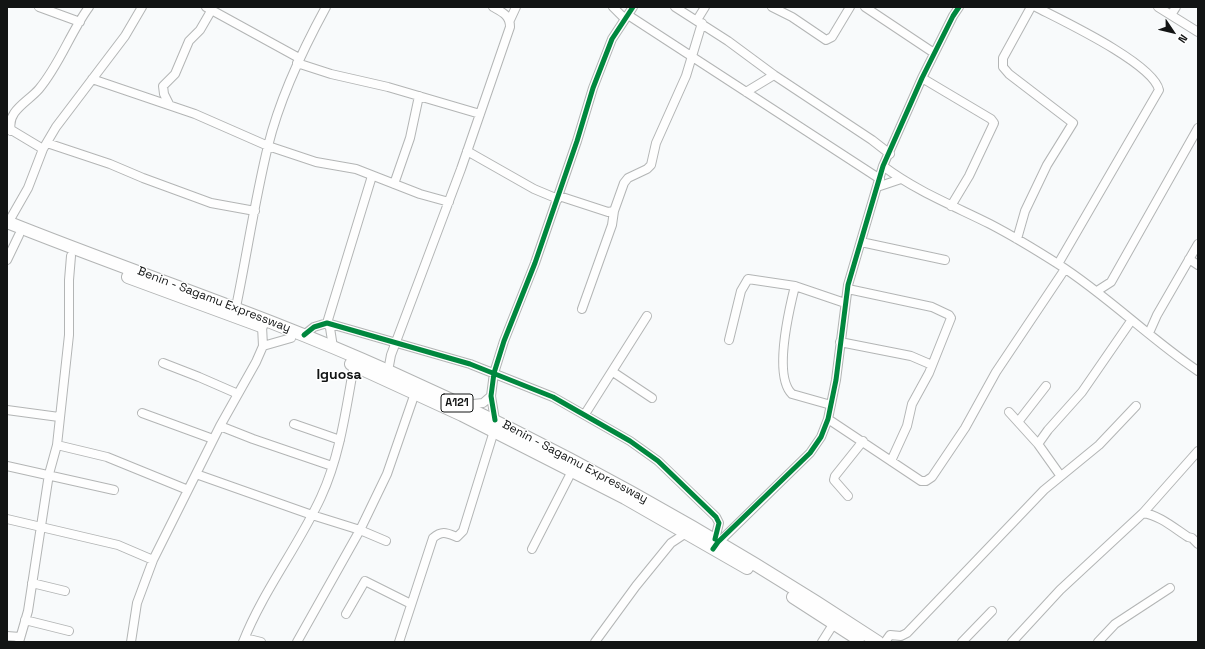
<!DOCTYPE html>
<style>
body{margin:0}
#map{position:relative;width:1205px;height:649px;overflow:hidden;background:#f8fafb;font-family:"Space Grotesk",sans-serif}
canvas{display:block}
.frame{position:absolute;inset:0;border:8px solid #121414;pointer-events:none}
.north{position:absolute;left:1153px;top:12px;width:40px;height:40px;-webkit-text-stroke:3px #fff;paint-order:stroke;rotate:125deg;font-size:11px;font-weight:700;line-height:16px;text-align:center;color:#121414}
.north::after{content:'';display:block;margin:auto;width:14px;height:18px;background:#121414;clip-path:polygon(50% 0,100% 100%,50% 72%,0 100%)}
</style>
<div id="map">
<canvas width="1205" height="649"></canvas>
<div class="frame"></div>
<div class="north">N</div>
</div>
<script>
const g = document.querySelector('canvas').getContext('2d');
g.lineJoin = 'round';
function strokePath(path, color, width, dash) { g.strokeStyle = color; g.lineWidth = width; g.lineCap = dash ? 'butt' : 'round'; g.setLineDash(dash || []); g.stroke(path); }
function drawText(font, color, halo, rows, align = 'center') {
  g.font = font + ' "Space Grotesk",sans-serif'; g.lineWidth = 3; g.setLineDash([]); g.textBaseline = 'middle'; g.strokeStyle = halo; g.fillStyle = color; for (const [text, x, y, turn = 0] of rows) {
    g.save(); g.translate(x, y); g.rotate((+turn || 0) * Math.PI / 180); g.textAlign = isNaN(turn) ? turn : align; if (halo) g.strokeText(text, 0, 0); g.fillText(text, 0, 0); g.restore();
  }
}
const minor = new Path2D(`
 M39 7 80 22
 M206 7 299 58
 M613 7 625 19
 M675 7 728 41 774 75 872 140 890 154
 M772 7 792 17 826 40 832 37 850 7
 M865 7 934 53
 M1036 7C1061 20 1153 63 1159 90L1058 264
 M1158 7 1198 32
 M628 15 880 179
 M1171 15 1176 7
 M510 20 516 7
 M697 20 705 7
 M297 63 331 74 388 87 480 114
 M922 78 991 119 994 123 969 176 951 206
 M92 79 195 114 268 146 316 162 356 169 420 194 449 202
 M746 92 774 75
 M169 104 164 94 163 86 175 74 189 41 200 30 211 11
 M8 128 43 149
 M11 131C6 111 28 102 39 89 60 64 70 33 89 7
 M47 143 110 164 143 178 211 203 255 211
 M467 151 534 189 558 199
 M883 166C916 191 954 206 990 224 1013 236 1036 250 1058 264 1108 296 1149 338 1198 371
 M394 184 410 138 419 96
 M877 187 901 179
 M559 196 608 212 614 211 624 183 628 178 647 169 651 165 656 143 686 76 702 23
 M8 223 28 188 43 149 56 127 125 36 142 7
 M1017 239 1025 211 1047 165 1073 123 1009 74 1003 67V58L1031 7
 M861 242 945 260
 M1189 259 1198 265
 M7 260 19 235
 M795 286C789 310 773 376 792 394L831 405
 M848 289 932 307 949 315 951 318 929 373 912 404 907 426 891 461
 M1097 291 1111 282 1198 128
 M582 309 612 225 614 211
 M231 310 236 307C247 254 255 199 268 146 280 97 302 51 326 7
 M1149 333 1157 315 1198 244
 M304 335 314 327 327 323 470 364 553 397 630 441 658 461 716 517 719 523 715 539
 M729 340 741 291 748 279 795 286 845 303
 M840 342 911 356 932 365
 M263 346 291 338
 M333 347 330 328 327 323 372 176
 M163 363 199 377 238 394
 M388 371 391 355 461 169 510 27C510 15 502 12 493 7
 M613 372 652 398
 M463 405 483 403 491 396
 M7 410 59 417
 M1009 412 1038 444 1060 475
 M142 413 213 439
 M585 414 647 316
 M828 419 921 481H926L932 477 965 428 996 372 1065 269
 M495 420 491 396 494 373 504 341 535 263 577 141 593 88 612 39 633 7
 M1018 422 1046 386
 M294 424 340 440
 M220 426 253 439 332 466
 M1038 444 1048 430 1082 392 1131 321
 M57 445 107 457 188 490
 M7 466 114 490
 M196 474 312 515 360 530 297 642
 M848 496 834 480 835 476 863 441
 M1143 513C1159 515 1174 528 1188 537L1192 538 1198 544
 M7 519 118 545 153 560
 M386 541 360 530 387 474 415 393
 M715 546 810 453 821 437 828 419 836 380 848 285 883 166 922 78 953 16 959 7
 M532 549 572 471
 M32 583 65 591
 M346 614 365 581 411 604
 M25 620 69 631
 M7 636 20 637
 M245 638 261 642
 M19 642 28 611 49 474 57 445 69 335V280L71 256
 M131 642 137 603 153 560 220 426 256 362 263 346 262 326
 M243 642C263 591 298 547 321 497 340 456 346 409 354 365
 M399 642 433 538C442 530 447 533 457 537L463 531 494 431
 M595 642 636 586 671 543 686 533
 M822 642 834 623
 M885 642 890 635 901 636 907 633 1044 490 1099 445 1136 406
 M962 642 992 611
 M1012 642 1060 590 1143 513 1198 451
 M1098 642 1115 624 1170 588`);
const highway = new Path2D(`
 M7 222C134 273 264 315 388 371 561 448 720 538 878 642
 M128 277 261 326
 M351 364 462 415 625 498 747 568
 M793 597 858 639`);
strokePath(minor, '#b3b5b5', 10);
strokePath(highway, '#b3b5b5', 14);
strokePath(minor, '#fefefe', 8);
strokePath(highway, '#fefefe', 12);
strokePath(new Path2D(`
 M304 335 314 327 327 323 470 364 553 397 630 441 658 461 716 517 719 523 715 539
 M495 420 491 396 494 373 504 341 535 263 577 141 593 88 612 39 633 7
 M713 549 718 542 810 453 821 437 828 419 836 380 848 285 883 166 922 78 953 16 959 7`), '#00873e', 5);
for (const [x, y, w] of [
 [457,403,32]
]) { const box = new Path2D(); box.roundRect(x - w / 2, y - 9, w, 18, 3); g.fillStyle = '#fff'; g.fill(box); strokePath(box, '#121414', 1); }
drawText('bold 11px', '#121414', null, [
 ["A121",457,403]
]);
drawText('12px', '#121414', '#fff', [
 ["Benin - Sagamu Expressway",214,300,21],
 ["Benin - Sagamu Expressway",575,462,28]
]);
drawText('bold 14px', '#121414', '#fff', [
 ["Iguosa",339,375]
]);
</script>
